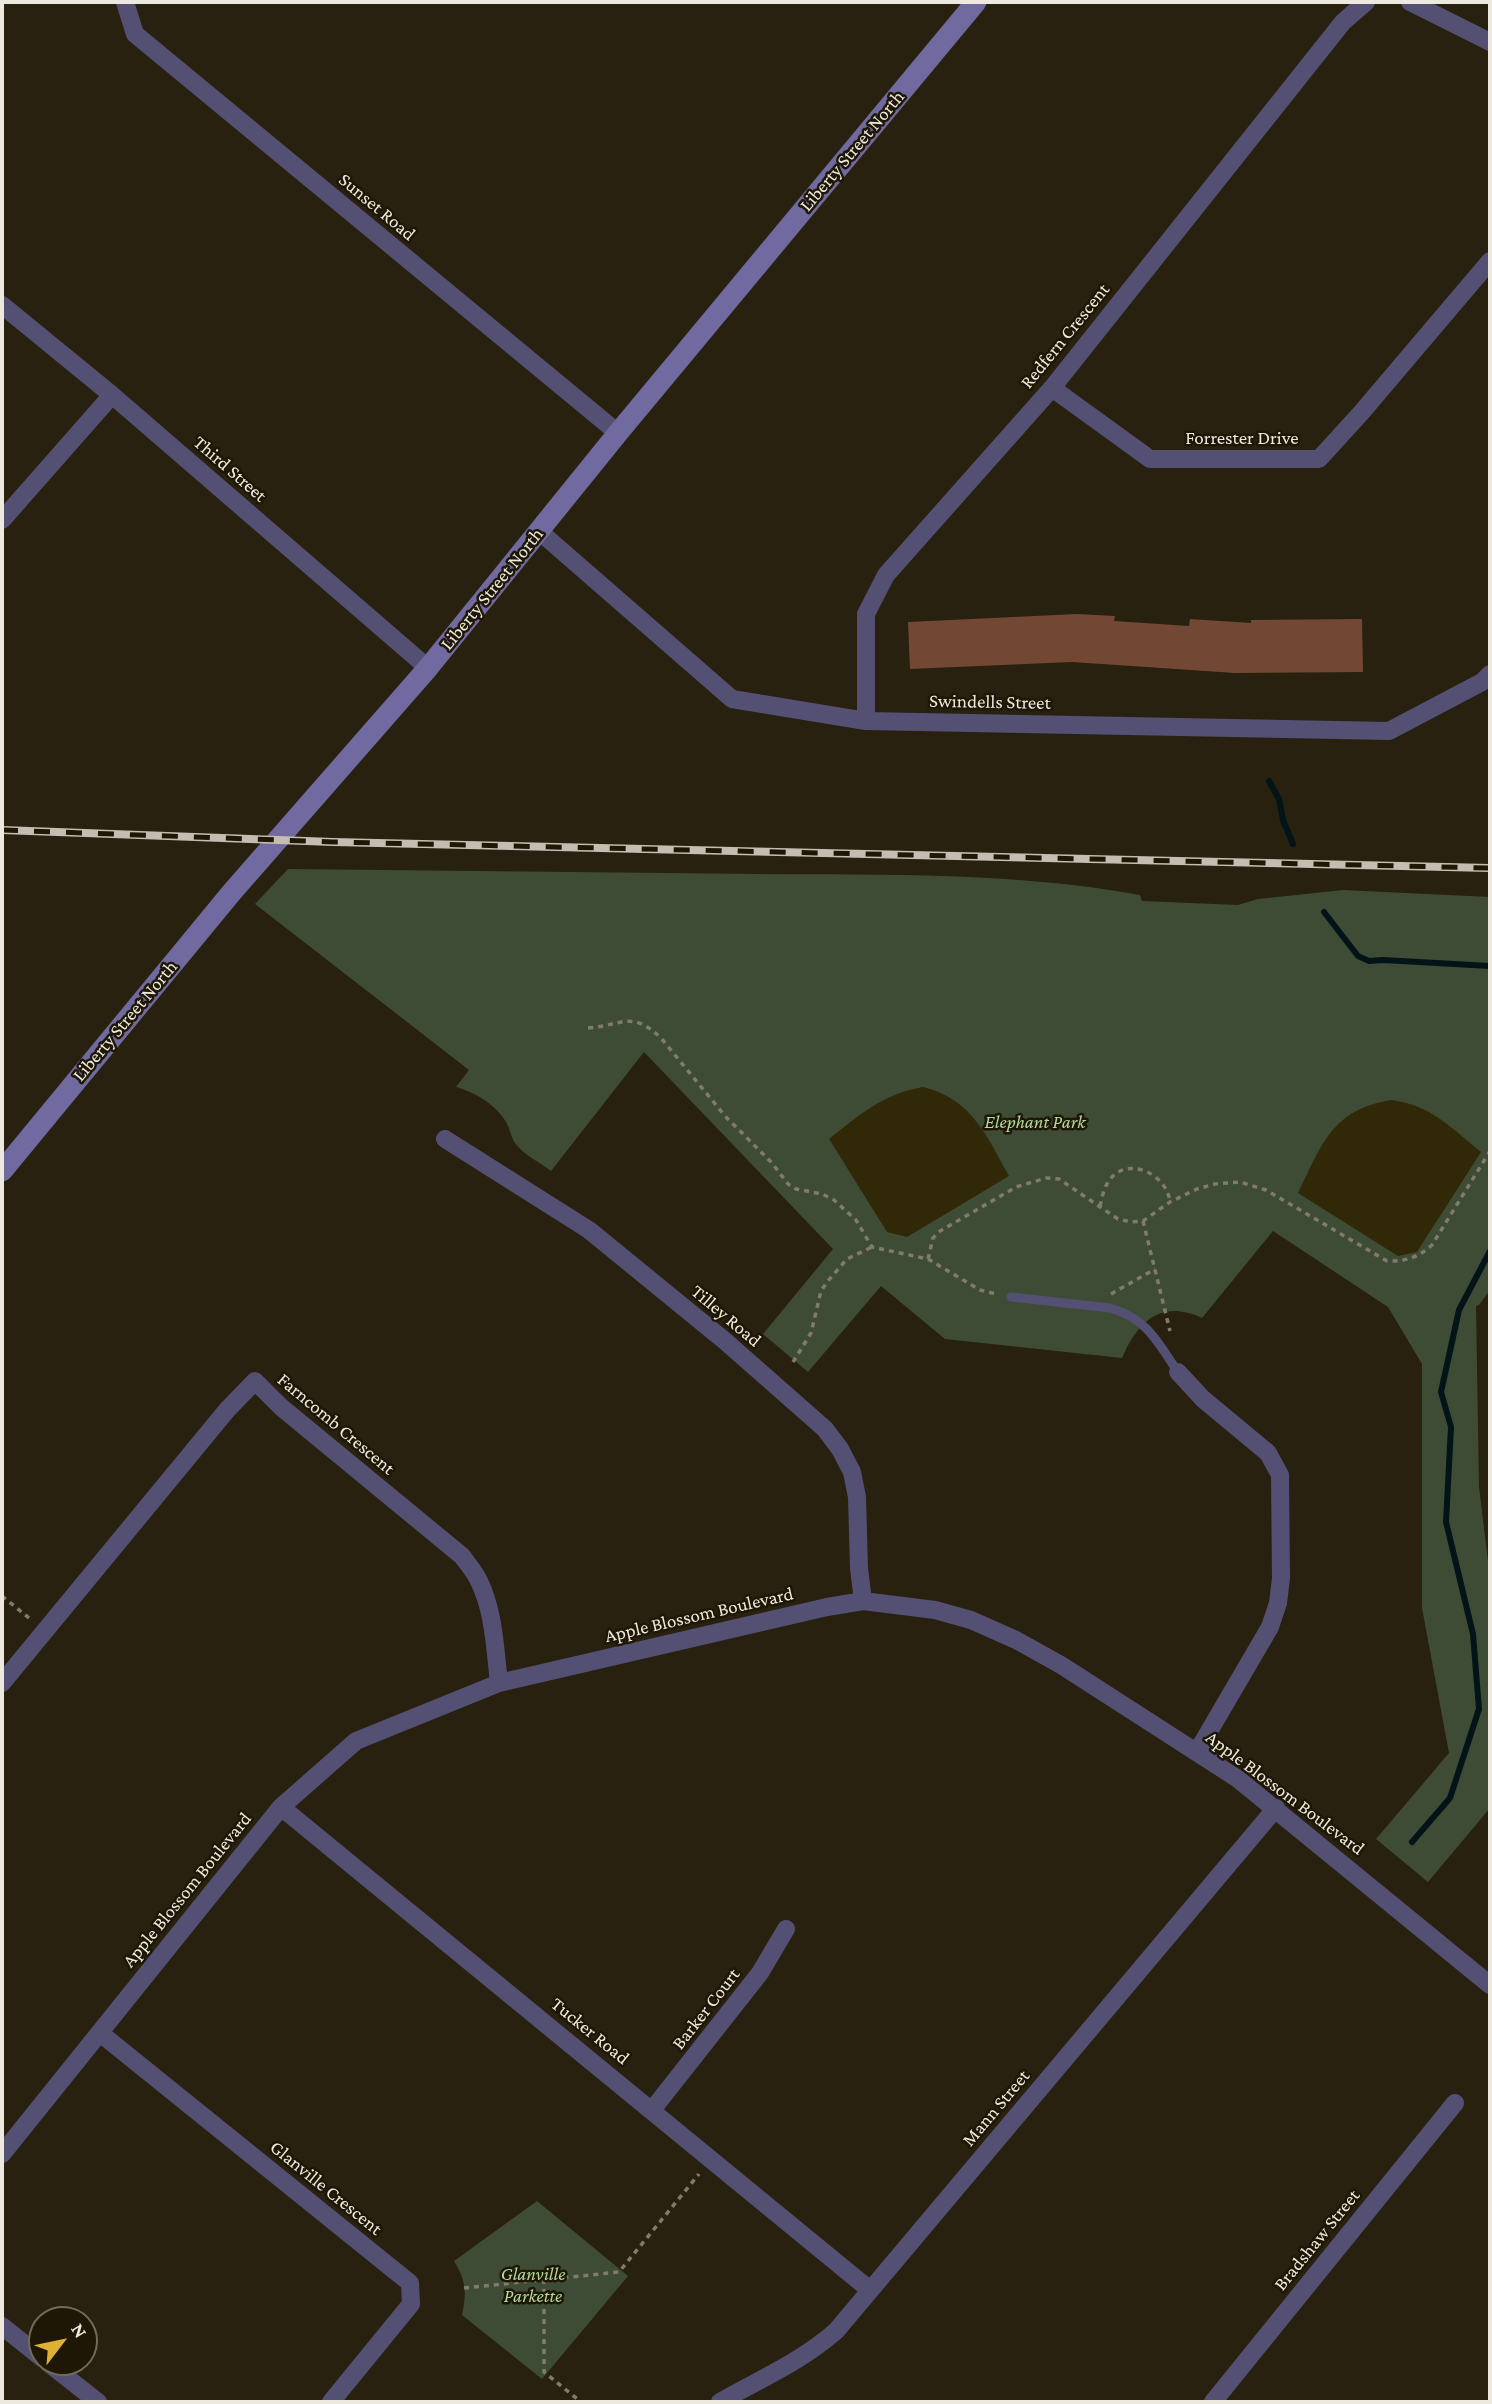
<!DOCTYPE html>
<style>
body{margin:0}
#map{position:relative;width:1492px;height:2404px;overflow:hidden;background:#28210f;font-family:"Crimson Pro",serif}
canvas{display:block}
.frame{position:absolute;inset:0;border:4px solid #eee9de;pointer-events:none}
.north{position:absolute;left:28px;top:2306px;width:70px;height:70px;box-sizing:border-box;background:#1e1706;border:2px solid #716b5c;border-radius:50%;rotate:58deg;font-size:19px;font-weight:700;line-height:28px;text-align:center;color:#eee9de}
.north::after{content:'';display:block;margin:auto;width:24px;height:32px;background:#deb133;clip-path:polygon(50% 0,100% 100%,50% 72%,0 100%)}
</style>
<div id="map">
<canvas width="1492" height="2404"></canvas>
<div class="frame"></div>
<div class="north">N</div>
</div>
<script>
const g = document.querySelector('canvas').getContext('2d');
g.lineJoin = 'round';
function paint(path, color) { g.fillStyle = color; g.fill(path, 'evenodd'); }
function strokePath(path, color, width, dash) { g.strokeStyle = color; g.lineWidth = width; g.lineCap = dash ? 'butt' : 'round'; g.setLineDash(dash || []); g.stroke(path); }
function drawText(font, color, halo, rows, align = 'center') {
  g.font = font + ' "Crimson Pro",serif'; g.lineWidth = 5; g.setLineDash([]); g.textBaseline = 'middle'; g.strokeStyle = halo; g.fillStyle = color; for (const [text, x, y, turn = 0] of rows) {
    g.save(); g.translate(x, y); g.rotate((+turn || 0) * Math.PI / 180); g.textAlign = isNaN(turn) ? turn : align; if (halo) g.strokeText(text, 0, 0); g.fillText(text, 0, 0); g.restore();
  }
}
paint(new Path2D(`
 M288 869C445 871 602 872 760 874 886 875 1015 872 1140 895L1142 901 1238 905 1258 899 1343 890 1490 897V1290L1479 1305 1476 1306 1479 1487 1490 1578V1808L1428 1882 1376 1839 1449 1753 1422 1608V1364L1388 1307 1273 1231 1202 1318C1161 1299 1138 1321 1122 1358L945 1339 881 1286 808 1372 763 1334 833 1249 644 1052 551 1171C539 1162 524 1155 515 1143 511 1137 510 1129 506 1122 496 1105 475 1092 456 1087L469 1070 255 904Z
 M537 2201 628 2276 542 2379 462 2315C467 2293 466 2280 454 2261Z`), '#3e4c36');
paint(new Path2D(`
 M923 1087C972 1099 986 1135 1009 1176L907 1237 887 1232 829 1139C859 1115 883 1094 923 1087Z
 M1391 1100C1431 1105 1450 1127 1481 1152L1417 1252 1398 1256 1298 1193C1322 1145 1331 1110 1391 1100Z`), '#312807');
strokePath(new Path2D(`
 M1269 781 1279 799 1283 820 1293 844
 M1324 912 1358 956 1369 961 1383 960 1490 966
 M1412 1842 1450 1798 1479 1709 1473 1634 1446 1522 1451 1427 1441 1392 1459 1310 1490 1251`), '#031418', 6);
paint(new Path2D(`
 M1077 614 1115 616 1114 621 1189 626 1190 619 1251 623V620L1362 619 1363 672 1235 673 1072 662 910 669 908 622Z`), '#724834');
strokePath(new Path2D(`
 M588 1028C624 1025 631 1010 661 1038L725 1116 772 1163 788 1184 796 1189 822 1194 834 1200 856 1220 872 1247 928 1259 980 1290 996 1294
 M1100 1206C1102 1199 1103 1190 1107 1184 1124 1153 1167 1173 1170 1202
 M1143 1221 1170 1331
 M928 1259 933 1238 940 1231 1016 1187 1046 1178 1059 1179 1118 1219 1131 1222 1143 1221 1170 1202 1197 1189 1215 1184 1240 1182 1266 1190 1387 1261C1405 1262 1419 1257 1432 1245L1490 1151
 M1111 1294 1155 1269
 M793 1362 811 1333 821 1291 827 1282 847 1259 872 1247
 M2 1596 29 1618
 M544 2279V2372L581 2402
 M464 2288 619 2272 699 2174`), '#817b6c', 3.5, [5, 5]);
strokePath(new Path2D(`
 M1011 1297 1110 1308C1147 1318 1158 1343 1178 1372`), '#545073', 9);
strokePath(new Path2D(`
 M125 2 135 34 618 433
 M1410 2 1490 42
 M2 305 112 395 428 668
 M1052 388 1150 459H1319L1361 413 1490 261
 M2 520 112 395
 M539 531 732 699 866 721 1389 731 1482 682 1490 674
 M866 721V614L886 575 1052 388 1343 22 1366 2
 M445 1139 589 1230 725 1341 825 1429 840 1449 852 1472 857 1497 859 1568 863 1601
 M1178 1372 1203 1399 1268 1453 1280 1475 1281 1578 1278 1603 1270 1627 1197 1752
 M2 1683 227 1410 255 1381 281 1407 462 1556C467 1563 474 1571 478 1579 494 1610 495 1648 499 1683
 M281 1807 870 2290
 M100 2033 410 2283 411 2304 331 2402
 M652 2110 760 1973 786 1929
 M2 2154 281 1807 356 1741 499 1683 827 1607 863 1601 935 1610 971 1620 1016 1640 1061 1665 1238 1779 1490 1985
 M2 2326 42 2358
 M47 2362 98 2402
 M720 2402C762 2378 799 2363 836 2331L1276 1808
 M1213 2402 1455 2103`), '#545073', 18);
strokePath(new Path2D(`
 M2 1171 232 892 428 668 618 433 976 2`), '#716aa1', 21);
const rail = new Path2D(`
 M2 830 333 842 1490 868`);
strokePath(rail, '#c4beb2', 8);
strokePath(rail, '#1e1706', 5, [16]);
drawText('19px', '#eee9de', '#1e1706', [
 ["Liberty Street North",852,151,-50],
 ["Sunset Road",377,207,40],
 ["Redfern Crescent",1065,336,-51],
 ["Forrester Drive",1242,438],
 ["Third Street",230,469,41],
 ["Liberty Street North",492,589,-51],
 ["Swindells Street",990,702,1],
 ["Liberty Street North",125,1021,-50],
 ["Tilley Road",726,1316,40],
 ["Farncomb Crescent",336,1424,40],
 ["Apple Blossom Boulevard",699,1615,-13],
 ["Apple Blossom Boulevard",1285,1793,37],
 ["Apple Blossom Boulevard",187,1890,-51],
 ["Barker Court",706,2009,-52],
 ["Tucker Road",590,2031,39],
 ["Mann Street",996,2108,-50],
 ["Glanville Crescent",326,2188,39],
 ["Bradshaw Street",1317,2240,-51]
]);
drawText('italic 19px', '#b2da9a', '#1e1706', [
 ["Elephant Park",1035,1122],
 ["Glanville",533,2274],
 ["Parkette",533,2296]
]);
</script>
